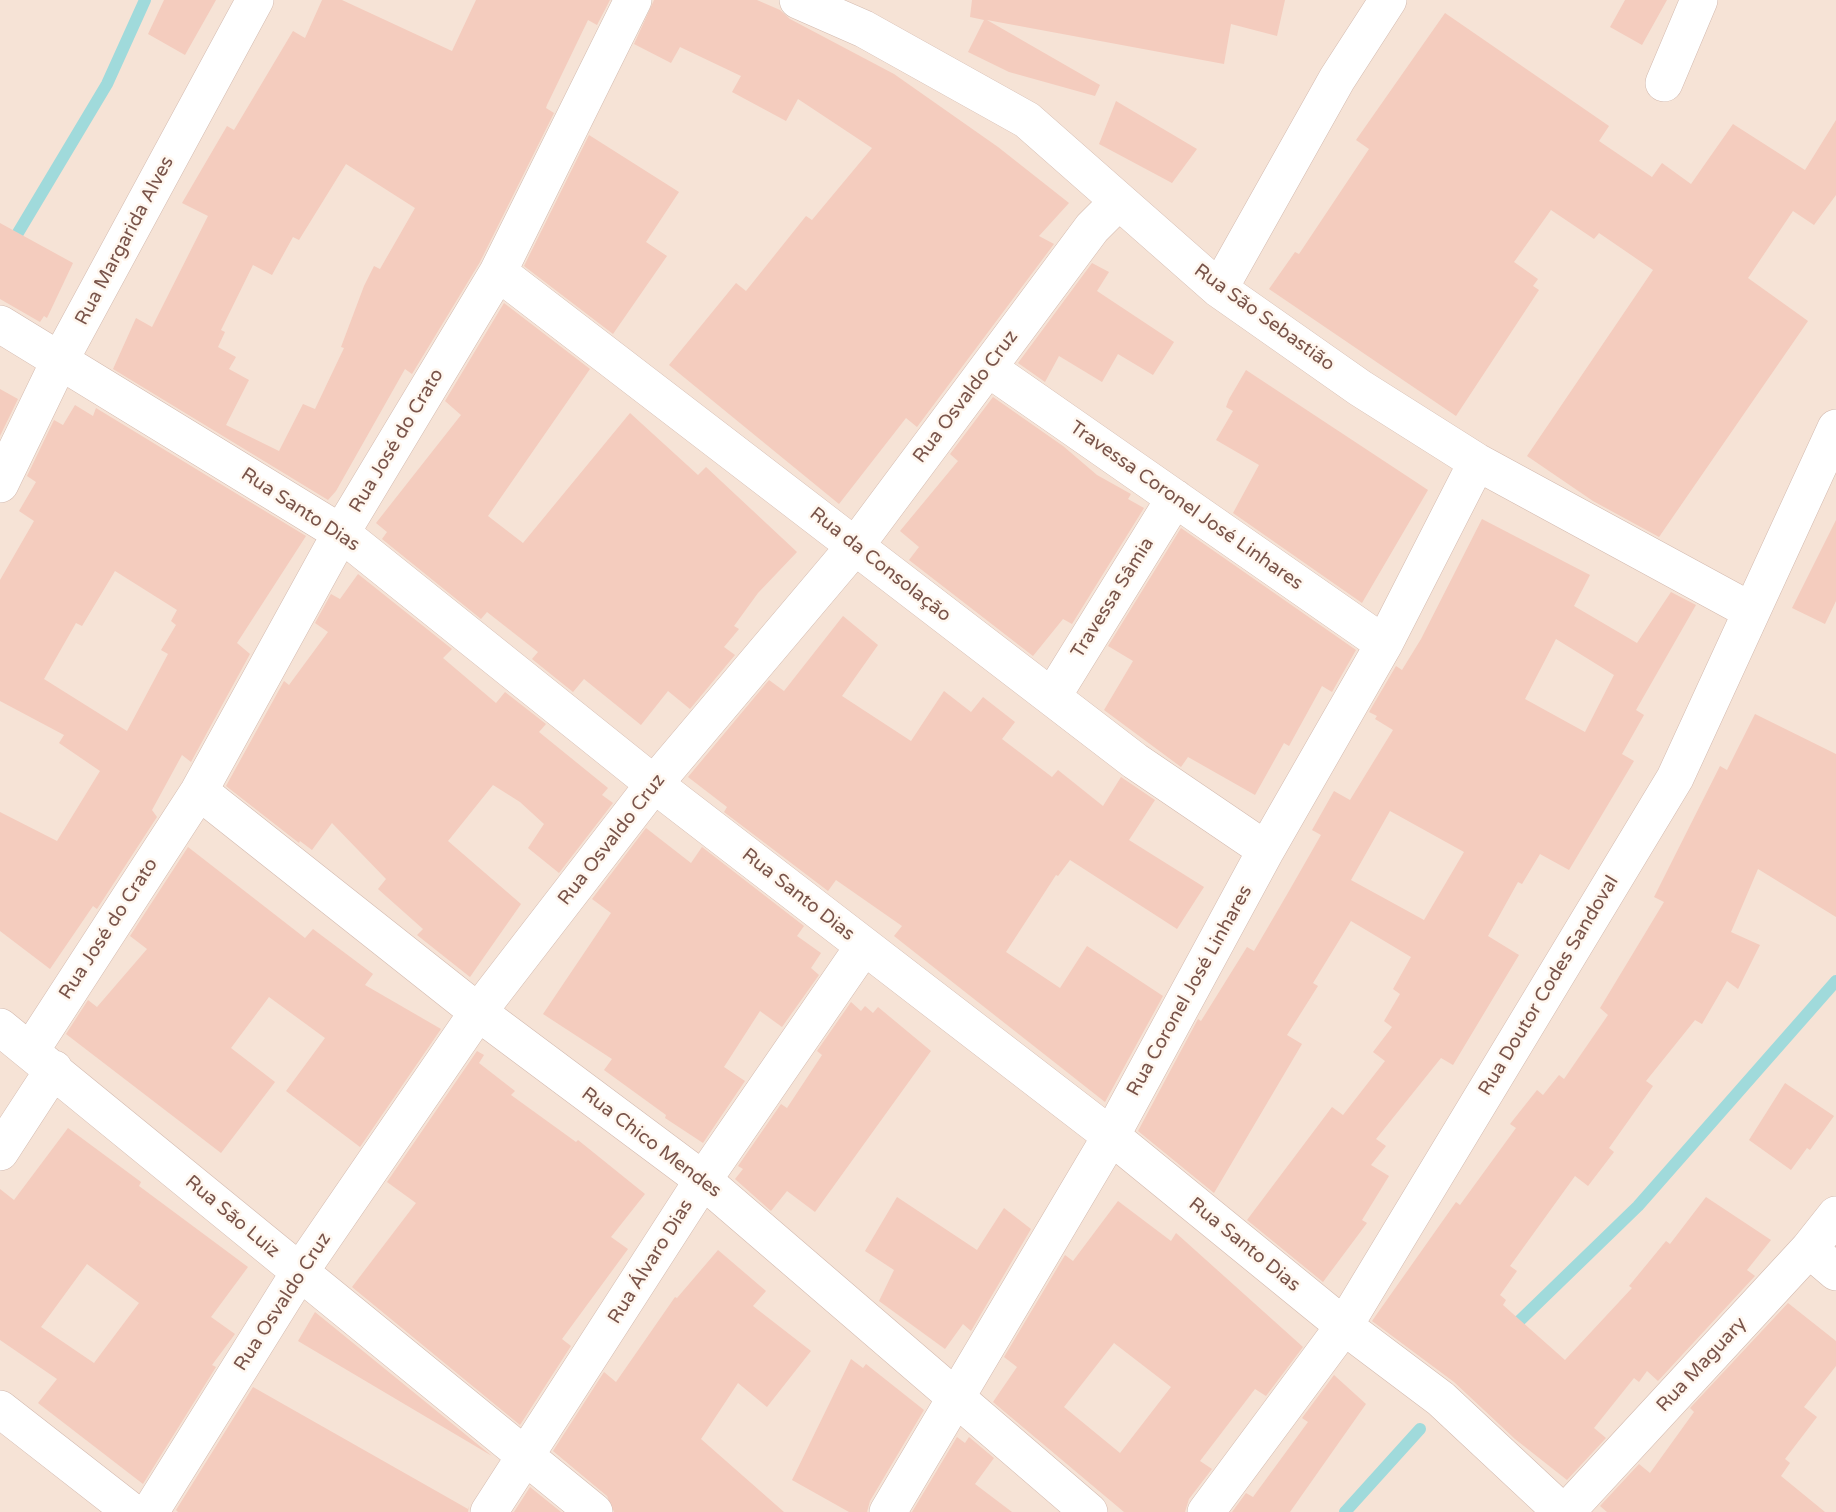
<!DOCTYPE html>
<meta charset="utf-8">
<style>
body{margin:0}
canvas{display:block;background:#fdf2e8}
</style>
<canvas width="1836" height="1512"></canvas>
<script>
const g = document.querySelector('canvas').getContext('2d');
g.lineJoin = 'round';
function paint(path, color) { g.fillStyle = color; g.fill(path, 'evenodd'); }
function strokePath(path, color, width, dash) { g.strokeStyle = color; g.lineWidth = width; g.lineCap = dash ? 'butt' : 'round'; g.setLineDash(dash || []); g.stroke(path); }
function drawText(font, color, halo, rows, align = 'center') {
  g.font = font + ' "Varela Round",sans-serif'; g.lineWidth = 5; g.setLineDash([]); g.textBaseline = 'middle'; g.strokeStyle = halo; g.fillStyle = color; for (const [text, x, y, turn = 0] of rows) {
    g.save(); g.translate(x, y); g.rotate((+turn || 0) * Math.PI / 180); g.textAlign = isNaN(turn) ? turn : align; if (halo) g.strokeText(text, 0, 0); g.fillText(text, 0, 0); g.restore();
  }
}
paint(new Path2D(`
 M0 0H1836V1512H0Z`), '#f6e3d6');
strokePath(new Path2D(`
 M0 263 107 84 145 0
 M1509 1331 1638 1206 1836 981
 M1345 1512 1420 1429`), '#a0dadb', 12);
paint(new Path2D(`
 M164 0H216L185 55 148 34Z
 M322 0H342L452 51 476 0H610L597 25 588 20 547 105 546 108 554 113 480 262 412 374 405 369 336 491 328 500 113 369 136 318 152 327 208 216 182 203 227 126 234 130 293 31 305 38ZM346 164 415 208 380 269 374 266 364 286 341 347 344 348 315 409 303 404 279 451 226 425 249 380 229 369 236 357 218 347 225 332 221 330 253 265 272 275 293 237 299 240Z
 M654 0H757L780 10 790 19 894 74 998 147 1069 203 1039 236 1054 244 917 427 906 418 839 504 669 365 736 283 746 291 806 216 812 220 872 148 798 99 786 121 732 92 741 76 680 47 671 63 634 44Z
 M972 0H1285L1277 36 1231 24 1224 64 987 20 1100 85 1095 96 1009 72 968 52 984 20 970 17Z
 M1625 0H1667L1642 45 1610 27Z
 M1445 13 1609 126 1599 141 1652 177 1662 163 1691 184 1733 124 1805 170 1836 120V195L1814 225 1793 211 1748 278 1808 321 1659 537 1593 501 1527 456 1653 270 1599 233 1594 239 1551 210 1514 262 1538 279 1533 286 1539 290 1456 416 1269 289 1295 252 1299 254 1369 149 1356 140Z
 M1116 101 1197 149 1172 183 1099 144Z
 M589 135 679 192 646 242 667 256 613 334 524 266Z
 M0 223 73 263 47 318 44 316 40 322 0 299Z
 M1092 263 1109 272 1097 291 1174 342 1153 375 1118 354 1102 382 1059 356 1045 382 1018 363Z
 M504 303 590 369 488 516 523 543 630 413 698 475 706 467 797 552 758 593 734 626 739 629 724 647 735 655 690 709 668 691 641 725 584 679 573 692 532 659 538 652 487 612 481 619 382 539 387 532 376 523 461 415 445 401Z
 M1246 370 1428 490 1362 603 1233 513 1259 465 1216 440 1233 411 1226 407 1229 399Z
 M0 389 18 399 0 436Z
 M993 397 1063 446 1097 475 1131 494 1128 499 1144 508 1072 624 1063 619 1033 656 909 560 919 547 900 531 958 461 950 454Z
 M75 405 93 416 96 408 306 536 237 643 250 654 191 762 182 755 152 810 157 817 97 909 93 906 50 969 0 931V812L57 841 100 771 59 743 64 735 0 701V580L34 521 19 511 36 482 27 476 54 420 63 425ZM115 571 177 610 171 621 176 625 161 650 168 654 127 731 44 679 76 623 82 626Z
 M1482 519 1590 575 1574 606 1637 643 1671 592 1696 605 1636 710 1644 715 1622 754 1634 761 1569 870 1540 854 1522 884 1518 882 1488 936 1519 955 1453 1065 1441 1058 1376 1139 1386 1146 1371 1165 1389 1176 1362 1220 1367 1223 1323 1282 1247 1220 1332 1107 1343 1115 1385 1061 1373 1052 1392 1027 1384 1021 1400 994 1393 989 1411 957 1351 921 1313 983 1318 986 1287 1035 1302 1044 1214 1193 1138 1131 1198 1019 1201 1021 1247 947 1254 951 1289 891 1321 835 1312 830 1334 791 1350 800 1393 730 1375 719 1377 716 1369 712 1396 666 1402 670 1421 639ZM1556 639 1614 675 1585 732 1525 699ZM1390 811 1464 852 1424 920 1351 880Z
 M1836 520V601L1825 624 1792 608Z
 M1181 528 1356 650 1332 692 1322 686 1289 746 1284 743 1255 795 1188 757 1181 767 1104 710 1133 661 1108 646Z
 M358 574 452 649 443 658 496 703 505 692 546 724 539 732 608 788 602 795 613 803 559 873 528 848 544 824 520 802 493 785 448 841 521 904 470 977 417 935 423 929 378 889 386 879 332 823 312 850 300 841 299 843 226 786 284 681 289 685 328 632 315 623 331 594 340 599Z
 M843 616 878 645 842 696 911 741 944 691 971 712 983 697 1015 722 1002 739 1052 777 1058 770 1103 806 1121 777 1155 800 1129 840 1204 887 1177 929 1070 860 1058 876 1056 875 1006 952 1060 988 1087 946 1163 996 1105 1102 894 936 902 926 836 880 828 891 724 812 727 807 688 777 769 680 784 691Z
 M1755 714 1836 754V917L1758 869 1731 932 1760 945 1738 989 1727 981 1702 1024 1695 1020 1646 1081 1653 1086 1609 1148 1614 1152 1588 1186 1575 1176 1510 1266 1517 1271 1500 1295 1506 1300 1503 1305 1565 1360 1632 1288 1629 1286 1666 1241 1670 1244 1706 1197 1771 1240 1747 1270 1755 1276 1658 1381 1647 1371 1639 1382 1634 1378 1594 1428 1606 1438 1567 1480 1515 1439 1454 1382 1372 1321 1456 1202 1460 1205 1516 1128 1510 1124 1537 1090 1543 1095 1559 1075 1564 1079 1608 1015 1600 1008 1664 902 1654 897 1720 766 1727 770Z
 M646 828 691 863 702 847 804 926 797 936 821 953 811 968 819 975 782 1027 760 1011 724 1067 745 1081 703 1143 665 1118 666 1115 604 1070 612 1059 543 1014 611 913 592 899Z
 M188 847 305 938 313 929 373 974 365 985 441 1029 360 1147 286 1091 325 1038 269 997 231 1048 275 1082 221 1153 66 1034 88 1000 97 1007 147 949 130 936Z
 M851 1002 861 1011 865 1006 873 1013 878 1007 931 1051 815 1212 787 1191 771 1211 735 1179 743 1169 738 1166 781 1104 787 1108 822 1055 817 1051Z
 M477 1051 484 1055 479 1063 515 1091 511 1095 576 1142 578 1140 645 1194 611 1237 628 1249 562 1339 571 1346 520 1425 352 1287 416 1203 387 1182Z
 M1785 1083 1834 1116 1810 1150 1807 1148 1791 1170 1749 1140Z
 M68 1128 141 1182 139 1186 248 1267 211 1317 235 1334 212 1365 216 1367 143 1484 38 1403 57 1379 0 1340V1189L14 1200ZM87 1264 139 1303 94 1363 41 1327Z
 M897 1197 977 1250 1004 1208 1031 1229 971 1331 963 1324 945 1349 879 1301 894 1270 865 1251Z
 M1118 1201 1171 1241 1176 1233 1303 1347 1266 1396 1255 1389 1200 1461 1212 1469 1189 1499 1185 1512H1124L993 1402 1017 1367 1004 1357 1065 1255 1073 1261ZM1114 1343 1171 1387 1120 1453 1064 1407Z
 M718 1250 766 1291 753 1306 811 1351 767 1407 738 1383 701 1439 784 1512H614L607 1496 553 1451 604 1372 616 1382 675 1297 677 1298Z
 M1788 1303 1836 1341V1366L1804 1407 1817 1417 1785 1459 1790 1463 1781 1476 1825 1512H1607L1600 1506 1639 1464 1650 1473 1694 1412 1690 1408Z
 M315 1312 492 1456 298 1341Z
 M851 1359 863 1368 866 1364 924 1410 870 1501 867 1512H849L792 1480Z
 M1334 1375 1366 1404 1290 1512H1232L1246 1493 1253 1497 1308 1422 1302 1418Z
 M253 1387 468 1509 469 1506 468 1512H178L176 1510Z
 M957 1437 965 1443 969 1437 994 1458 975 1484 1012 1512H912Z
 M530 1487 561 1512H514Z`), '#f4ccbe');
const street = new Path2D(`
 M798 0 864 29 1027 120 1219 289 1360 388 1477 462 1751 611
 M1664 83 1699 0
 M498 272 1135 761 1266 850
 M1219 289 1337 79 1388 0
 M0 324 341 533 654 784 1111 1136 1344 1326 1441 1399 1562 1512
 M988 368 1384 644
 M0 484 60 360 255 0
 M1052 697 1175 498
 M199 791 478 1012 703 1180 1089 1512
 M0 1027 594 1512
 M31 1050 199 791 341 533 498 272 633 0
 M0 1152 54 1069
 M1809 1249 1836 1272
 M0 1409 132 1512
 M150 1512 299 1273 478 1012 654 784 856 545 1092 228 1119 201
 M489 1512 703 1180 864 946
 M888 1512 1111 1136 1266 850 1384 644 1477 462
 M1206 1512 1344 1326 1675 778 1836 428
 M1566 1512 1809 1249 1836 1215`);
strokePath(street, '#d3baaf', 38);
strokePath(street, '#fff', 37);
drawText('19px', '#79544a', '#fff7ef', [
 ["Rua Margarida Alves",125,241,-62],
 ["Rua São Sebastião",1264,318,36],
 ["Rua Osvaldo Cruz",966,397,-53],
 ["Rua José do Crato",397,441,-59],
 ["Travessa Coronel José Linhares",1186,506,35],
 ["Rua Santo Dias",300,510,33],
 ["Rua da Consolação",880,565,38],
 ["Travessa Sâmia",1113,598,-58],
 ["Rua Osvaldo Cruz",612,840,-52],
 ["Rua Santo Dias",798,895,38],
 ["Rua José do Crato",109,929,-57],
 ["Rua Doutor Codes Sandoval",1549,986,-59],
 ["Rua Coronel José Linhares",1190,991,-61],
 ["Rua Chico Mendes",651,1143,37],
 ["Rua São Luiz",232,1217,40],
 ["Rua Santo Dias",1244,1245,39],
 ["Rua Álvaro Dias",651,1262,-58],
 ["Rua Osvaldo Cruz",283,1302,-57],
 ["Rua Maguary",1702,1365,-47]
]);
</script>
